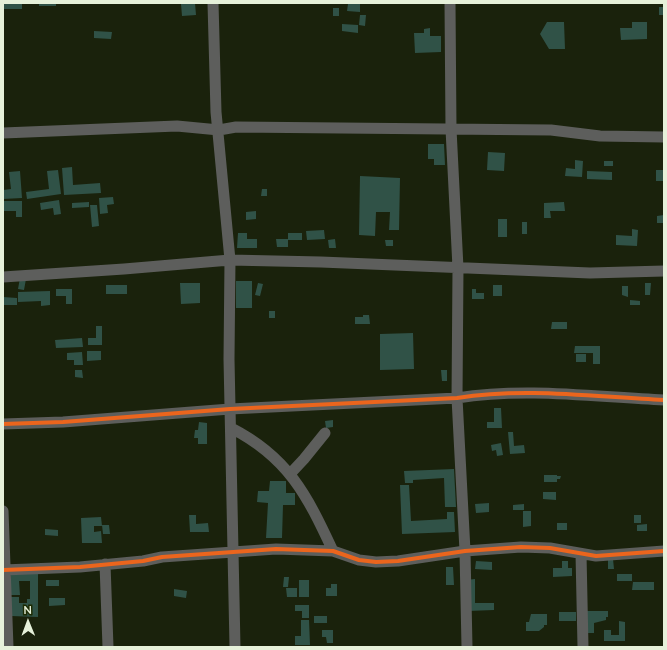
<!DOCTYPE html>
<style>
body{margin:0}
#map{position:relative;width:667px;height:650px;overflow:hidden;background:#1a220c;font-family:Lato,sans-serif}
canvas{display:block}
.frame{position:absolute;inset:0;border:4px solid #e6f1da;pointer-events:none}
.north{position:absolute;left:8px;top:602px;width:40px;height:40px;-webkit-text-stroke:3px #1c2b03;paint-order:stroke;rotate:359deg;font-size:11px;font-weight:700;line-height:16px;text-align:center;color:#e6f1da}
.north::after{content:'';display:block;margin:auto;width:14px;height:18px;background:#e6f1da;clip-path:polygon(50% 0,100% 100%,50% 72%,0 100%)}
</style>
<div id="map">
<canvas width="667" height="650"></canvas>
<div class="frame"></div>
<div class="north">N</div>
</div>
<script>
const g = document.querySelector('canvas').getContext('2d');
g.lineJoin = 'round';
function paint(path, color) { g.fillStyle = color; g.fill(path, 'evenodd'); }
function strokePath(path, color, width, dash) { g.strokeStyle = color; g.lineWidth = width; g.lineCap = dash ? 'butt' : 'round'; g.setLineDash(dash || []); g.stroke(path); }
paint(new Path2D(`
 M3 3H22V9H3Z
 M39 3H56V6H39Z
 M195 3 196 15 182 16 181 4Z
 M348 4H360V12L347 11Z
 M659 7H664V15H659Z
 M333 8H339V16H333Z
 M360 15H366L365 26 359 25Z
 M547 22H564L565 49H549L540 34Z
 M632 22H647V39L621 40 620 28H632Z
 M342 24 358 25V33L342 31Z
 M430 28V36H441V52L415 53 414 33H424V29Z
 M94 31 112 32 111 39 94 38Z
 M428 144H444L445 165H434V159H428Z
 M488 152 505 153 504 171 487 170Z
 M575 160 583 161 582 177 565 176 566 168 575 169Z
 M604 161H613V166H604Z
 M72 167 73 185 100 183 101 193 64 195 62 168Z
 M58 170 61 194 27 199 26 192 49 189 47 171Z
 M656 170H664V181H656Z
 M20 171 22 198 3 199V190L11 189 9 172Z
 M587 171 612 172V180L587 179Z
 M360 176 400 178 399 230H389L390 212H376L375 236 359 235Z
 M262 189H267V196H261Z
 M113 197 114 204 107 205 108 213 100 214 99 198Z
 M59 200 61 214 54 215 53 208 41 210 40 203Z
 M3 201H22V217H16V211H3Z
 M89 202V207L72 208V203Z
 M564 202 565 211H550L551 218H544V203Z
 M90 205H97L99 226 92 227Z
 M256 211V219L246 220V212Z
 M664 215V223H657V216Z
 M498 219H507V237H498Z
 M522 222H527V234H522Z
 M632 229 638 230 637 246 616 245V235L632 236Z
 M324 230 325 239 307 240 306 231Z
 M238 233H247V239H257V248H237Z
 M288 233H302V240H288Z
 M276 239H288V247H277Z
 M335 239 336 248H329L328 240Z
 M385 240H393V246H386Z
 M20 278 26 279 24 290 18 289Z
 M236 281H252V308H236Z
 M180 283H200V303L181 304Z
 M258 283 263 284 260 296 255 295Z
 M645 283H651L650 295H645Z
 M106 285H127V294H106Z
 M493 285H502V296H493Z
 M622 286H628V297L622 295Z
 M56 289H72V304H66V296H56Z
 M472 289H476V293H484V299H472Z
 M50 291V305L41 306V301L18 302V292Z
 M3 297 17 298V305H3Z
 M630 300 640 301V305H630Z
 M269 311H275V318H269Z
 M363 315H369L370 324H355V317H363Z
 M552 322H567V329H551Z
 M96 326H102V345H88V338H96Z
 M413 333 414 369 380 370V334Z
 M82 338 83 347 56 348 55 340Z
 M575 346H600V364H593V353H574Z
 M87 351H101V360L87 361Z
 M82 352 83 365H74V360H67V353Z
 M576 354H586V362H576Z
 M75 370H82L83 378 75 377Z
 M441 370H447V381H442Z
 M494 408H501L502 428H487V422H494Z
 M333 420V427L326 428 325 421Z
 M199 422 207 423V444H198V438H194L195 430H198Z
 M508 432H513L514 446 524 445 525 453 510 454Z
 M501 443 503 455 497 456 496 450 492 451 491 445Z
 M454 469 456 507H445L444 478 413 480V483H405L404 471Z
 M544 475H557V476H561L560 479H557V482H544Z
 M270 481H286V493H295V505H283L282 538H266L268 503 257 502 258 491H269Z
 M400 485H409L411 521 447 519V512H454L455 532 402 534Z
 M543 492H556V500L543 499Z
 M489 503V512L476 513 475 504Z
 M524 504V510H513V505Z
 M523 511H531V526L523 527Z
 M189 515H196V524L208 523 209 532H190Z
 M634 515H641V523H634Z
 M101 517 102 526H94V532L101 531 102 543H82L81 518Z
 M557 523H567V530H557Z
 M647 524V531H637V525Z
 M102 525H109L110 534H103Z
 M45 529 58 530V536L45 535Z
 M613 559 614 569H608V560Z
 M476 561 492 562V570L475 569Z
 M562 561H568V568H572V576L553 577V568H562Z
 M446 567H453L454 585H446Z
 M38 571V617L11 616V597H19V603H27V599H30V581H19L20 595H11V572Z
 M617 574H632V581H617Z
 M284 577H289L288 587H283Z
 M475 579V603H494V610L468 611 466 580Z
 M46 580H59V586H46Z
 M299 580H309V597H299Z
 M633 582H654V590H632Z
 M331 584H337V596H326V588H331Z
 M286 588H297V597H287Z
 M174 589 187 591 186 598 174 596Z
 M49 598H65V605L49 606Z
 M295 605H309V618H302V611H295Z
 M583 611H608V617H606V620L594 623V633H584Z
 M559 612H576V621H559Z
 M531 614H547V625H544V627L539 631H526V622H529Z
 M314 616H327V623H314Z
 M301 620H309L310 645H295V636H301Z
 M619 621 625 622V641H604V630H611V635H619Z
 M322 630H333V643H327L326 637H322Z`), '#305247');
strokePath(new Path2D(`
 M213 3 216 112 230 260 229 359 235 647
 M450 3 451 129 458 268 457 398 465 551 467 647
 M3 133 177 126 219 130 236 127 551 130 600 136 664 137
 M3 277 124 269 230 260 321 262 590 273 664 271
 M3 424 63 422 230 409 457 398C526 387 594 397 664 400
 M231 428C288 457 307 495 333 551
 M290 474 304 459 325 433
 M3 511 8 647
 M581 554 583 647
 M105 564 108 647
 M3 570 80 567 143 561 162 557 276 549 333 551 359 560 376 562 398 561 465 551 521 547 550 548 596 556 664 551`), '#5d5e5c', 11);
strokePath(new Path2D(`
 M3 424 63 422 230 409 457 398C526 387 594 397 664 400
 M3 570 80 567 143 561 162 557 276 549 333 551 359 560 376 562 398 561 465 551 521 547 550 548 596 556 664 551`), '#eb651d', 4);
</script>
